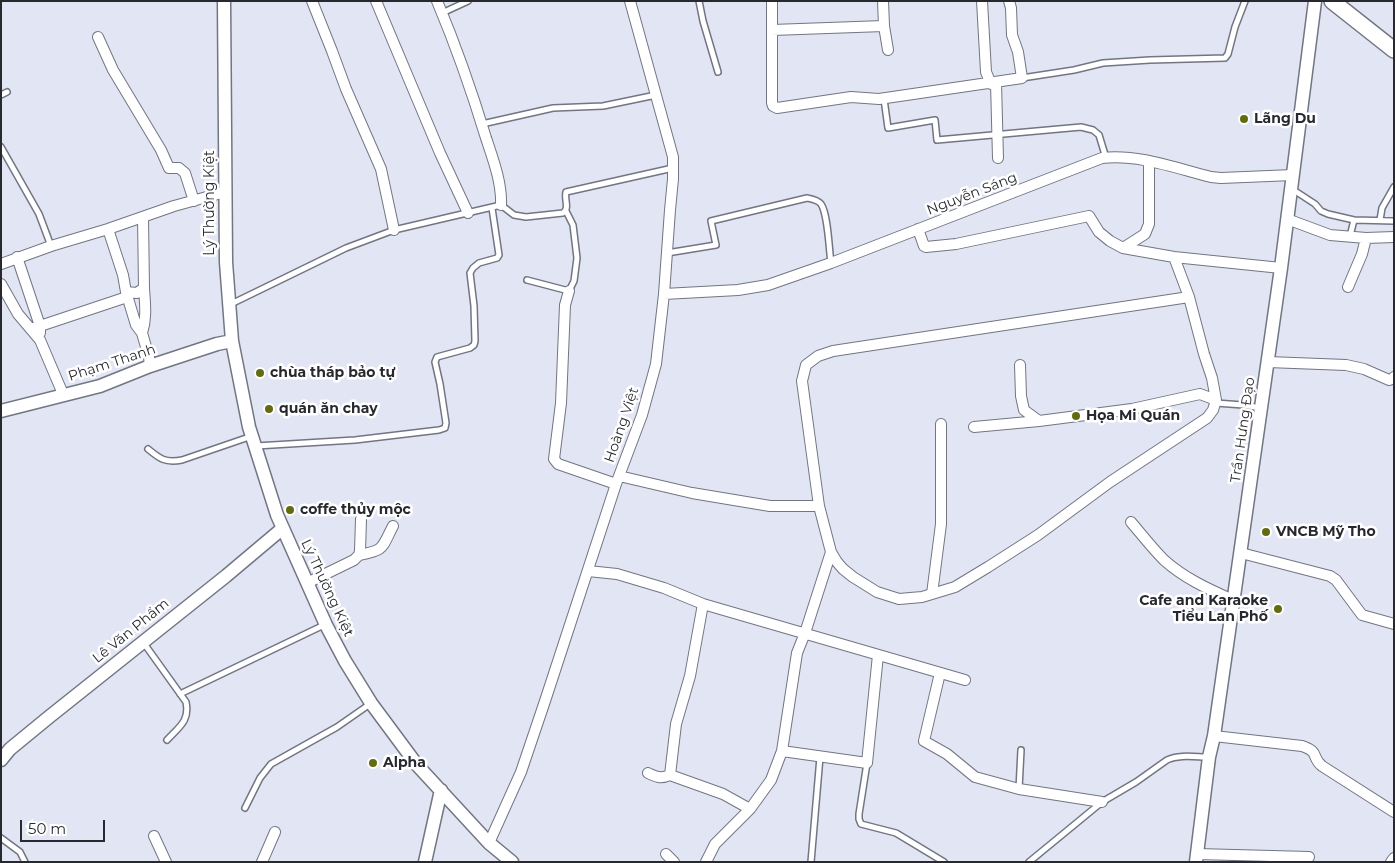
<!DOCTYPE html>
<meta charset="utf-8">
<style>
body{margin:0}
#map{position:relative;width:1395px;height:863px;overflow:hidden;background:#e2e6f4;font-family:Montserrat,sans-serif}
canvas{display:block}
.frame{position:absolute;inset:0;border:2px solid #28292f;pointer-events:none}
.scale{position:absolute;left:20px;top:820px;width:85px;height:22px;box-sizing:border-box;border:2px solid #28292f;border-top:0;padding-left:6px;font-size:15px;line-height:18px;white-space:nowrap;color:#28292f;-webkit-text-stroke:4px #fff;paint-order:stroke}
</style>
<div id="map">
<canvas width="1395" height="863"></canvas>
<div class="frame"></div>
<div class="scale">50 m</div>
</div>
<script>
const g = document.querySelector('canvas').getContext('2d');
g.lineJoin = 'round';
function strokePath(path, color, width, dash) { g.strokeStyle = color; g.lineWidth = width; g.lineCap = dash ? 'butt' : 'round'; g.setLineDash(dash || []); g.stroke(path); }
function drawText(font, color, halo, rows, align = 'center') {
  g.font = font + ' Montserrat,sans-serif'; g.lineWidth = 5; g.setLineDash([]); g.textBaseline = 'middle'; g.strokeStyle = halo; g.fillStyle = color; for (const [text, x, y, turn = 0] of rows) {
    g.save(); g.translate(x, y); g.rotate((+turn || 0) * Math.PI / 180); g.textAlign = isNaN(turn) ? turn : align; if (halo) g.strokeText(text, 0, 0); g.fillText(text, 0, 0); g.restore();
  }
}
const service = new Path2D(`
 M699 1 703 21 718 72
 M442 13 468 1
 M1022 78 1074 70 1103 63 1150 60 1225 58 1228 54 1235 27 1245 1
 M1 95 7 92
 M884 99 888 128 935 120 937 140 1081 127 1093 130 1099 135 1106 158
 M482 124 553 108 603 106 656 95
 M1 147 39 214 51 246
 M1292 189 1315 204 1321 211 1328 214 1354 220 1394 221
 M1380 220 1382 208 1394 187
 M1350 236 1354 220
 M667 253 716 245 711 221 807 198C812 199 818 200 821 204 828 214 829 249 831 263
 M527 280 569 291 574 281 577 258 573 225 566 211
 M229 305 346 248 394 230 501 205 514 215 526 217 563 213C570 208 564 200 566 192L673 168
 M1216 403 1243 405 1261 408
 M256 446 355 440 439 430 445 428 446 423 440 384 435 362 437 357 470 348 474 345 475 341 474 306 470 273 473 268 479 263 497 258 499 255 492 208
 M148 449C160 459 165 463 182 460L252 436
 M143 642 186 702C190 721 179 727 167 740
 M180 694 324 625
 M867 763 859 814V819L861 824 896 833 944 862
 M1019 789 1021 750
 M245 808 260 778 271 764 337 727 370 704
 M1 838 20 852 25 862
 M811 862 820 757
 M1029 862 1102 802 1136 782 1167 760C1179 754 1196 757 1209 757`);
const minor = new Path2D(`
 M312 1 332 51 346 89 381 169 394 230
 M376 1 440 153 468 213
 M437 1C456 46 472 92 486 138 493 159 502 183 501 205
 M772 1V103L773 106 777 108 851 97 879 99 1022 78 1018 52 1012 35 1011 8 1009 1
 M883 1 884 26 888 50
 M982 1 986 72 991 84
 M772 30 884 26
 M98 37 113 70 161 150 169 168H179L185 173 194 201
 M996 83 998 158
 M1287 219 1330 235 1366 238 1394 237
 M108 229 123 275 126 292 137 293 144 288 143 217
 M918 229 924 246 926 247 956 244 1089 216 1099 232 1110 241 1123 248 1174 257 1281 268
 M1123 248 1145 234 1149 224V161
 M17 257 40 326V333
 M1 264 51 246 108 229 174 206 225 192
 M1 284 18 314 40 340 63 394
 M1348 287 1362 254 1366 238
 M569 291 565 305 561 403 554 459 558 464 616 484
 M126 292 136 325 142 333 149 357 150 366
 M664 294 738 290 768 285 831 263 1102 158C1139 154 1175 168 1211 177L1221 178 1293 175
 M31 329 127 297
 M142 333C147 318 145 304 144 288
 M1268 362 1346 365 1364 369 1389 380 1392 379 1394 377
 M1020 365 1021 396 1024 410 1039 421
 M974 427 1039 421 1132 409 1200 394 1216 400
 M619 476 692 493 770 506H819L831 552 837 562 843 569 853 577 877 592 899 599 922 597 955 587 988 567 1038 535 1110 482 1207 418 1213 410 1216 400 1212 378 1204 354 1189 297 1174 257
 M819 506 802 381 806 365 818 356 833 351 1189 297
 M1131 522C1142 535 1152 548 1164 560 1184 578 1208 589 1233 600
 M831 552 805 633 797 653 782 751 867 763 878 655
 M1241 553 1330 576 1336 580 1362 615 1394 624
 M359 555C385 550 381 549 393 526
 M588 571 617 574 664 588 703 604 965 680
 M307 583 354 560 359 555 360 551 361 519
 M932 594 941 524V424
 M940 673 924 741 947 754 975 777 1019 789 1102 802
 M1214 736 1302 746C1320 752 1311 757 1322 766L1394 812
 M648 773C656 777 661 779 670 775L723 794 750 809
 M670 775 676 724 690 676 703 604
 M154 836 166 862
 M489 843 521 772 545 701 616 484 642 415 656 364 664 294 670 210 673 179V157L630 1
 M666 854 674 862
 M1197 854 1309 857
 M262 862 275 832
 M706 862 715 844 750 809 771 780 782 751
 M1391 862 1394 858`);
const tertiary = new Path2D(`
 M224 1 226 262 232 341 249 427 277 515 326 625 345 661 371 703 417 765 489 843 512 862
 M1 411 100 386 150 366 217 344 232 341
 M1 760 10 749 49 717 226 576 283 528
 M425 862 441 790
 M1196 862 1209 757 1214 736 1281 268 1315 1`);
const secondary = new Path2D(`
 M1332 1 1394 50`);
strokePath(service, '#727582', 8);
strokePath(minor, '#727582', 12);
strokePath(tertiary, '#727582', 15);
strokePath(secondary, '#727582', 18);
strokePath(service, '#fff', 5);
strokePath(minor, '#fff', 10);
strokePath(tertiary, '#fff', 12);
strokePath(secondary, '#fff', 15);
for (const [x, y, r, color] of [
 [1244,119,5,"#626b0f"],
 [260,373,5,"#626b0f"],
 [269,409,5,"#626b0f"],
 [1076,416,5,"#626b0f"],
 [290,510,5,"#626b0f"],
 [1266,532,5,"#626b0f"],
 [1278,609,5,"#626b0f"],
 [373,763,5,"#626b0f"]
]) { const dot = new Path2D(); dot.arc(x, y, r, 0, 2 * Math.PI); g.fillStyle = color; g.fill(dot); strokePath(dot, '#fff', 2); }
drawText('bold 14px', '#28292f', '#fff', [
 ["Lãng Du",1254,119],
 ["chùa tháp bảo tự",270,373],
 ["quán ăn chay",279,409],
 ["Họa Mi Quán",1086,416],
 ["coffe thủy mộc",300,510],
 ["VNCB Mỹ Tho",1276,532],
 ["Cafe and Karaoke",1268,601,"right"],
 ["Tiểu Lan Phố",1268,617,"right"],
 ["Alpha",383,763]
], 'left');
drawText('14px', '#28292f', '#fff', [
 ["Nguyễn Sáng",972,194,-21],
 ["Lý Thường Kiệt",210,203,-90],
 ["Phạm Thanh",112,363,-18],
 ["Hoàng Việt",622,425,-71],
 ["Trần Hưng Đạo",1243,430,-82],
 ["Lý Thường Kiệt",327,588,65],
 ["Lê Văn Phẩm",131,631,-39]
]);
</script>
